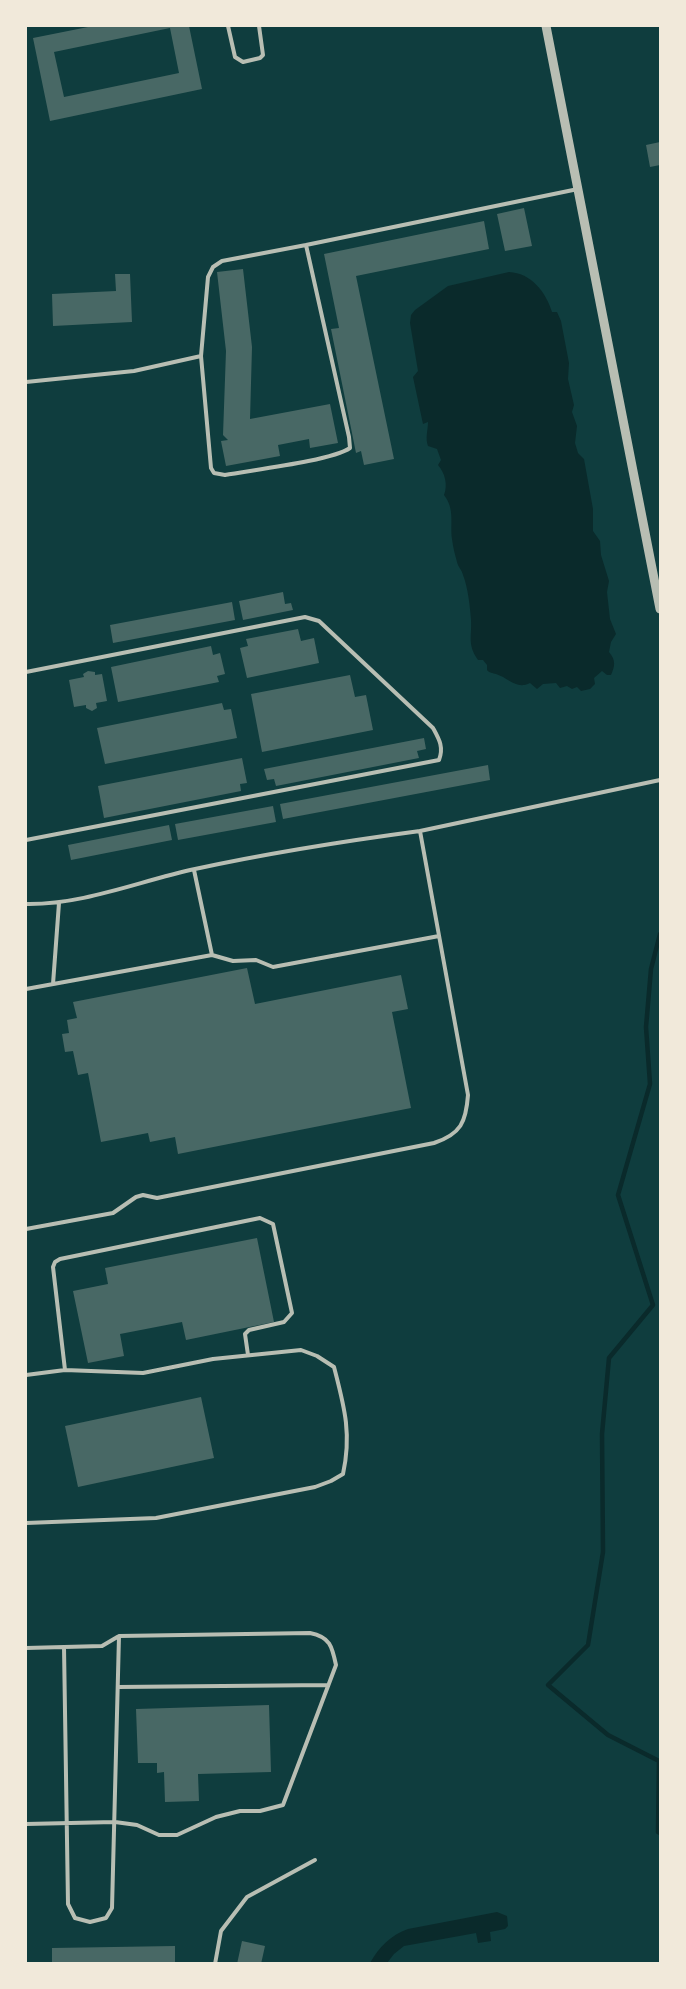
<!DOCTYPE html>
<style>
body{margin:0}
#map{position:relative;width:686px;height:1989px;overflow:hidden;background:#0f3d3e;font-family:"Archivo Narrow",sans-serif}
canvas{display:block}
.frame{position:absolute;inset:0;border:27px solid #f1e9da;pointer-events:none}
</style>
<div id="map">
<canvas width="686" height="1989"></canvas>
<div class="frame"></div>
</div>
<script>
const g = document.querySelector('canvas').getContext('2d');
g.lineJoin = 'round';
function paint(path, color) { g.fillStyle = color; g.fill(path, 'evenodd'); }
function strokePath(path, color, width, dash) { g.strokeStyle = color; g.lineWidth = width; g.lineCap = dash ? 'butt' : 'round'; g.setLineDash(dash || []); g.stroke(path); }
paint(new Path2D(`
 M509 272C531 273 546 292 552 312H557L561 321 569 363 568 379 574 405 572 412 577 426 575 443 578 453 584 459 593 509V531L600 541 601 555 609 581 607 592 610 619 616 634 611 642 609 652C616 660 615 666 611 675H607L602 671 594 678 595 684 590 689 581 691 577 687 572 689 567 686 560 688 556 683 543 684 537 689 530 683C516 690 509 678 496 674 493 673 489 673 487 670V665L483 660H478C467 644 472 637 471 620 470 606 468 588 463 575 462 570 458 567 457 562 455 555 453 547 452 539 450 523 455 509 444 495 448 485 445 473 438 465L441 460 437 449 428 446C425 438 428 430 428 422L423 424 413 377 418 371 410 323 411 315 415 310 448 286Z
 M497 1912 507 1916 508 1926 505 1929 490 1932 491 1941 478 1943 476 1933 404 1946 394 1954 387 1963H370C379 1947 391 1935 408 1929Z`), '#0a2a2b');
strokePath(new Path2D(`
 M660 934 651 969 646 1027 650 1084 618 1195 653 1305 609 1358 602 1434 603 1552 588 1645 548 1685 608 1735 659 1761 658 1832 660 1833`), '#0a2a2b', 4.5);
paint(new Path2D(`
 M93 26H189L202 89 50 121 33 38ZM170 28 179 73 64 97 54 52Z
 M660 142V165L650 167 646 145Z
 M524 208 532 246 505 251 497 214Z
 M484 221 489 249 356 276 394 459 364 465 361 451 356 453 331 329 339 328 324 254Z
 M243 269 252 347 250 419 330 404 338 443 310 448 309 439 278 445 280 456 226 466 221 441 228 440 223 435 226 351 217 272Z
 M115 274H130L132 322 53 326 52 294 116 291Z
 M283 592 285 604 291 603 293 610 243 620 239 601Z
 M232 602 235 620 113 643 110 625Z
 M298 629 301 641 314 638 319 663 247 678 240 648 248 646 246 639Z
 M211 646 213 655 220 653 225 674 217 676 219 682 118 702 111 667Z
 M88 671 95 672V675L102 674 107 701 96 703 97 708 92 711 86 708V705L74 707 69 680 84 677 83 674Z
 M350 675 355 697 366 695 373 730 262 752 251 694Z
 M222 703 224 710 231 709 237 738 105 764 97 728Z
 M424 738 426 749 417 751 419 758 276 786 274 779 267 780 264 769Z
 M242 758 247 783 240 784 241 791 104 818 98 786Z
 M488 765 490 780 283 819 280 804Z
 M273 806 276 822 178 840 175 824Z
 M169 825 172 840 71 860 68 845Z
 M247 968 255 1004 401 975 408 1009 392 1012 411 1108 178 1154 175 1137 150 1142 148 1133 101 1142 88 1073 78 1075 73 1051 65 1052 62 1034 69 1033 67 1020 77 1018 73 1002Z
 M257 1238 274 1322 186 1340 182 1322 120 1334 124 1356 88 1363 73 1291 108 1284 105 1268Z
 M201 1397 214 1458 78 1487 65 1426Z
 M269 1705 271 1772 198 1774 199 1801 165 1802 164 1772 157 1773V1763H138L136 1709Z
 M242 1941 265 1946 261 1964H237Z
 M175 1946V1964H52V1948Z`), '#486865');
strokePath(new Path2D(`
 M228 26 235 57 243 62 260 58 263 55 259 26
 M306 245 349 437 350 448C331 461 251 470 225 475L214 473 211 468 201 356 208 277 213 267 222 261Z
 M306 245 578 189
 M26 382 134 371 201 356
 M26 672 305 617 319 621 433 728C439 739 444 747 439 760L26 840
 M194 870 212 955
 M26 904C83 905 139 881 195 869 269 853 345 841 420 831
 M53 984 59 903
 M26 989 212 955 233 961 256 960 273 967 439 936
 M26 1229 113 1213 136 1197 143 1195 157 1198 434 1143C461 1134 466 1122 468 1095L420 831 660 780
 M65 1370 53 1267 55 1262 60 1259 260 1218 273 1224 292 1313 284 1322 249 1330 245 1334 248 1355
 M26 1375 65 1370 143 1373 213 1359 301 1350 317 1356 334 1367C344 1406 352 1433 343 1474L331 1481 315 1487 156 1518 26 1523
 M64 1647 68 1904 75 1918 90 1922 106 1918 112 1908 119 1636
 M26 1648 102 1646 119 1636 310 1633C330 1637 332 1646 336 1665L283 1805 260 1811H240L216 1817 177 1835H159L137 1825 115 1822 26 1824
 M118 1687 328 1685
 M215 1964 221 1931 247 1897 315 1860`), '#b8beb3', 4);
strokePath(new Path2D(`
 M546 26 660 609`), '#b8beb3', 9);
</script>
